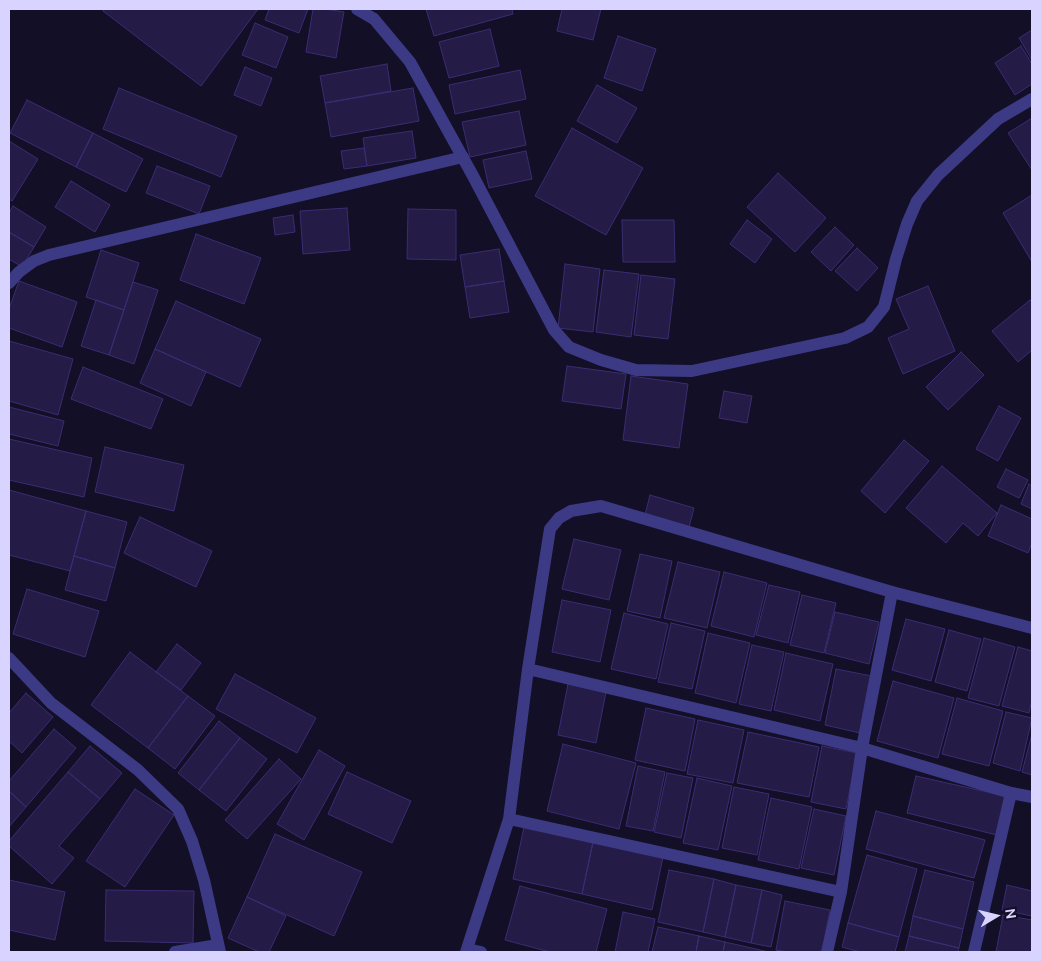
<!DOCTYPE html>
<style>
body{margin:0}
#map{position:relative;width:1041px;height:961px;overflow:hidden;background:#130f26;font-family:Ubuntu,sans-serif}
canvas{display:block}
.frame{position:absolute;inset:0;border:10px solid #d9d4ff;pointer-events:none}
.north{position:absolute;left:971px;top:891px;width:50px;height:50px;-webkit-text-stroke:4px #130f26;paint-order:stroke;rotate:81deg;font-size:14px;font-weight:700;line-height:20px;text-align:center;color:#d9d4ff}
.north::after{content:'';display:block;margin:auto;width:18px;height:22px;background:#d9d4ff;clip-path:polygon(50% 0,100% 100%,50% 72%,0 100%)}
</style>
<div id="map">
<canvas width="1041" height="961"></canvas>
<div class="frame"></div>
<div class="north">N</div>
</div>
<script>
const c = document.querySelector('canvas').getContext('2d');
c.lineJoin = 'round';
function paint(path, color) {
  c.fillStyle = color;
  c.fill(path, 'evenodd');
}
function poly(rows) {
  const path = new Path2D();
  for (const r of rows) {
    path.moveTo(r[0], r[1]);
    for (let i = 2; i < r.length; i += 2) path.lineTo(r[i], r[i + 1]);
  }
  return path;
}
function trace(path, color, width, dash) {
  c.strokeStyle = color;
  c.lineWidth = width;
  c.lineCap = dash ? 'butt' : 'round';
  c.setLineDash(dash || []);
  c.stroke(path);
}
const building = poly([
 [104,9,258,9,201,86,103,11,104,9],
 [269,9,308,9,299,33,265,20,269,9],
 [313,9,325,9,344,12,336,58,306,52,313,9],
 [426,9,512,9,513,14,434,36,426,9],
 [562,9,601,9,593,40,557,31,562,9],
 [255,23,288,37,276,68,242,55,255,23],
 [490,29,499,66,449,78,439,42,490,29],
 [1032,30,1032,60,1019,38,1032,30],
 [618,36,656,49,642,91,604,78,618,36],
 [1021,46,1032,64,1032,84,1015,95,995,63,1021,46],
 [387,64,391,91,325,103,320,76,387,64],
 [245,67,272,78,261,106,234,95,245,67],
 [520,70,526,99,455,114,449,85,520,70],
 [597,85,637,108,617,143,577,121,597,85],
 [119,88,237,136,221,177,103,129,119,88],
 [413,88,419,121,331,137,325,103,413,88],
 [27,100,93,133,76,167,10,133,27,100],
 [519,111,526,145,470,157,462,122,519,111],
 [1032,118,1032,170,1008,133,1032,118],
 [572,128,643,168,606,235,535,196,572,128],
 [412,131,416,158,367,166,363,138,412,131],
 [93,133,143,159,126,192,76,167,93,133],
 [9,141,38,159,12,201,9,199,9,141],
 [364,148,367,166,344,169,341,151,364,148],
 [526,151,532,179,489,188,483,160,526,151],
 [157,166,210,186,199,214,146,193,157,166],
 [778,173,826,218,795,252,747,207,778,173],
 [71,181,110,205,95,232,55,207,71,181],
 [1032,195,1032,262,1003,213,1032,195],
 [13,206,46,227,34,247,9,232,9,213,13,206],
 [347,208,350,250,303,254,300,211,347,208],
 [408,209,456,210,456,260,407,259,408,209],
 [293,215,295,232,275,235,273,218,293,215],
 [622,220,674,220,675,262,623,262,622,220],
 [747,220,772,239,755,263,730,244,747,220],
 [835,227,854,245,831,271,811,252,835,227],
 [9,232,34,247,22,267,9,259,9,232],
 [196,234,261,258,244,304,180,280,196,234],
 [857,248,878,268,857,291,835,271,857,248],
 [499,249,504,281,465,287,460,255,499,249],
 [101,250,139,263,124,310,86,297,101,250],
 [565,264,600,269,593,332,558,328,565,264],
 [604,270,639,274,631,337,596,332,604,270],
 [641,275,675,279,668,339,634,335,641,275],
 [19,281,77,302,62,347,9,328,9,309,19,281],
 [504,281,509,312,470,318,465,287,504,281],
 [133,282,158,290,134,364,109,355,133,282],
 [928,286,955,351,903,374,888,338,909,329,896,299,928,286],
 [96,300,124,310,109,355,81,346,96,300],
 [1030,300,1032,302,1032,350,1018,362,992,331,1030,300],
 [176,301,261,339,240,387,155,349,176,301],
 [9,341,73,359,58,415,9,401,9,341],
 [155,349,206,372,191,406,140,383,155,349],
 [961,352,984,375,948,410,926,387,961,352],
 [567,366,626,374,621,409,562,401,567,366],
 [83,367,163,399,151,429,71,399,83,367],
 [631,376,688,384,679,448,623,440,631,376],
 [724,391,752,396,747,423,719,418,724,391],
 [999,406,1021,418,998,461,976,449,999,406],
 [9,407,64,421,58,446,9,434,9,407],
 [9,439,92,458,84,497,9,480,9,439],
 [904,440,929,461,885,513,861,491,904,440],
 [105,447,184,465,174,511,95,492,105,447],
 [942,466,997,513,978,536,963,523,946,543,906,508,942,466],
 [1006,469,1028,480,1019,498,997,487,1006,469],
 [1029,484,1032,486,1032,509,1021,504,1029,484],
 [9,490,86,511,70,571,9,555,9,490],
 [650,495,694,508,689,527,645,515,650,495],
 [1001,505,1032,519,1032,543,1028,553,988,536,1001,505],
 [86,511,127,522,115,568,74,556,86,511],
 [140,517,212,551,196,587,124,553,140,517],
 [574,539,621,550,609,600,562,589,574,539],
 [640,554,672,561,660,618,627,611,640,554],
 [74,556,115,568,106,601,65,590,74,556],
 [678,562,720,572,707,628,664,618,678,562],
 [724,572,767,583,754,637,711,626,724,572],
 [769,585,800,592,788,643,756,635,769,585],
 [27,589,99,611,85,657,13,634,27,589],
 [802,595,836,603,824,653,790,645,802,595],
 [562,600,611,610,600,662,552,652,562,600],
 [835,612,879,622,869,664,825,653,835,612],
 [624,613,668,624,656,679,611,669,624,613],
 [906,619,945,629,931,681,892,670,906,619],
 [671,623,705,631,692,689,658,682,671,623],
 [949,630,981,639,967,691,935,682,949,630],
 [708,633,750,643,736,703,695,693,708,633],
 [984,638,1015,647,999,706,968,698,984,638],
 [177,644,201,663,181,690,156,672,177,644],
 [752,645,784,652,771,711,739,704,752,645],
 [1018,647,1032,651,1032,700,1029,713,1002,706,1018,647],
 [130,652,188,696,148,748,91,705,130,652],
 [786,653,833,664,820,721,774,710,786,653],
 [836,669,872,676,860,733,825,725,836,669],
 [235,674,316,718,297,753,216,709,235,674],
 [893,681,954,698,938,758,877,741,893,681],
 [568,684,606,692,596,743,558,735,568,684],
 [26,693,53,717,22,753,9,741,9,713,26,693],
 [188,696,215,716,175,769,148,748,188,696],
 [957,698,1003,711,989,766,942,754,957,698],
 [646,708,695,719,685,771,635,760,646,708],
 [1006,712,1032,718,1020,771,993,763,1006,712],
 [698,720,744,730,733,783,687,774,698,720],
 [219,721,240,738,199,790,178,773,219,721],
 [54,729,76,748,26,807,9,791,9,781,54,729],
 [748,732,819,747,809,797,737,783,748,732],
 [1032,734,1032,775,1022,772,1032,734],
 [240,738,267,759,226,811,199,790,240,738],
 [563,744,636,763,619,829,547,811,563,744],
 [90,746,122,773,100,799,68,772,90,746],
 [822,746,857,753,846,809,811,802,822,746],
 [319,750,345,766,304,840,277,824,319,750],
 [279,759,301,779,247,839,225,820,279,759],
 [638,766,665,772,653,831,626,826,638,766],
 [68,772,100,799,59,846,74,858,52,884,9,846,9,841,68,772],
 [347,772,411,801,392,843,328,814,347,772],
 [667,773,693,778,681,838,654,832,667,773],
 [916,776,1005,796,997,835,907,813,916,776],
 [697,778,732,786,718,850,683,843,697,778],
 [734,787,769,794,757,855,722,848,734,787],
 [135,789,174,815,125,887,86,861,135,789],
 [9,791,26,807,9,827,9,791],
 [771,798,812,807,799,869,758,860,771,798],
 [814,809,846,816,834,875,801,868,814,809],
 [876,811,985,840,974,878,866,849,876,811],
 [524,827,593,842,582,894,513,879,524,827],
 [275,834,362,872,334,936,247,897,275,834],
 [593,842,663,857,652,910,582,894,593,842],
 [867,855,917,869,899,937,848,923,867,855],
 [669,870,714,879,703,932,658,922,669,870],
 [925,870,974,882,963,929,913,916,925,870],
 [714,879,736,885,725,937,703,932,714,879],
 [9,880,65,892,55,940,9,930,9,880],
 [736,885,762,890,751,943,725,937,736,885],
 [1007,885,1032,891,1032,916,1002,910,1007,885],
 [520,886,607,909,596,952,550,952,505,940,520,886],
 [106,890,194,891,193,943,105,941,106,890],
 [762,890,782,895,771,947,751,943,762,890],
 [247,897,286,916,269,952,259,952,228,938,247,897],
 [785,901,830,910,822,952,787,952,776,950,785,901],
 [623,912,655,919,648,952,615,952,623,912],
 [1003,915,1032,920,1032,952,996,952,1003,915],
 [913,916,963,929,959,948,909,936,913,916],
 [848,923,899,937,895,952,860,952,842,947,848,923],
 [658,927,699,936,696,952,652,952,658,927],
 [699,936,725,942,723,952,696,952,699,936],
 [909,936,959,948,958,952,905,952,909,936],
 [725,942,769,952,723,952,725,942]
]);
paint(building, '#241b47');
trace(building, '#3b2d73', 1);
trace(poly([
 [357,9,374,19,410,62,473,176,554,330,569,347,601,360,636,370,692,371,845,338,868,327,884,307,896,259,907,224,917,201,938,175,998,119,1032,99],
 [9,283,19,272,34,261,49,255,463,157],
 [9,658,51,703,138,770,178,809,192,841,204,880,220,952],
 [528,669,862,748,1011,793,1032,797],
 [509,819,841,892],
 [467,949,481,952],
 [175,952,218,945],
 [466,952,509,819,528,669,550,529,559,518,571,511,601,506,892,592,1032,628],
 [827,952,841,892,862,748,892,592],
 [974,952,1011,793]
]), '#3d3a85', 12);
</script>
